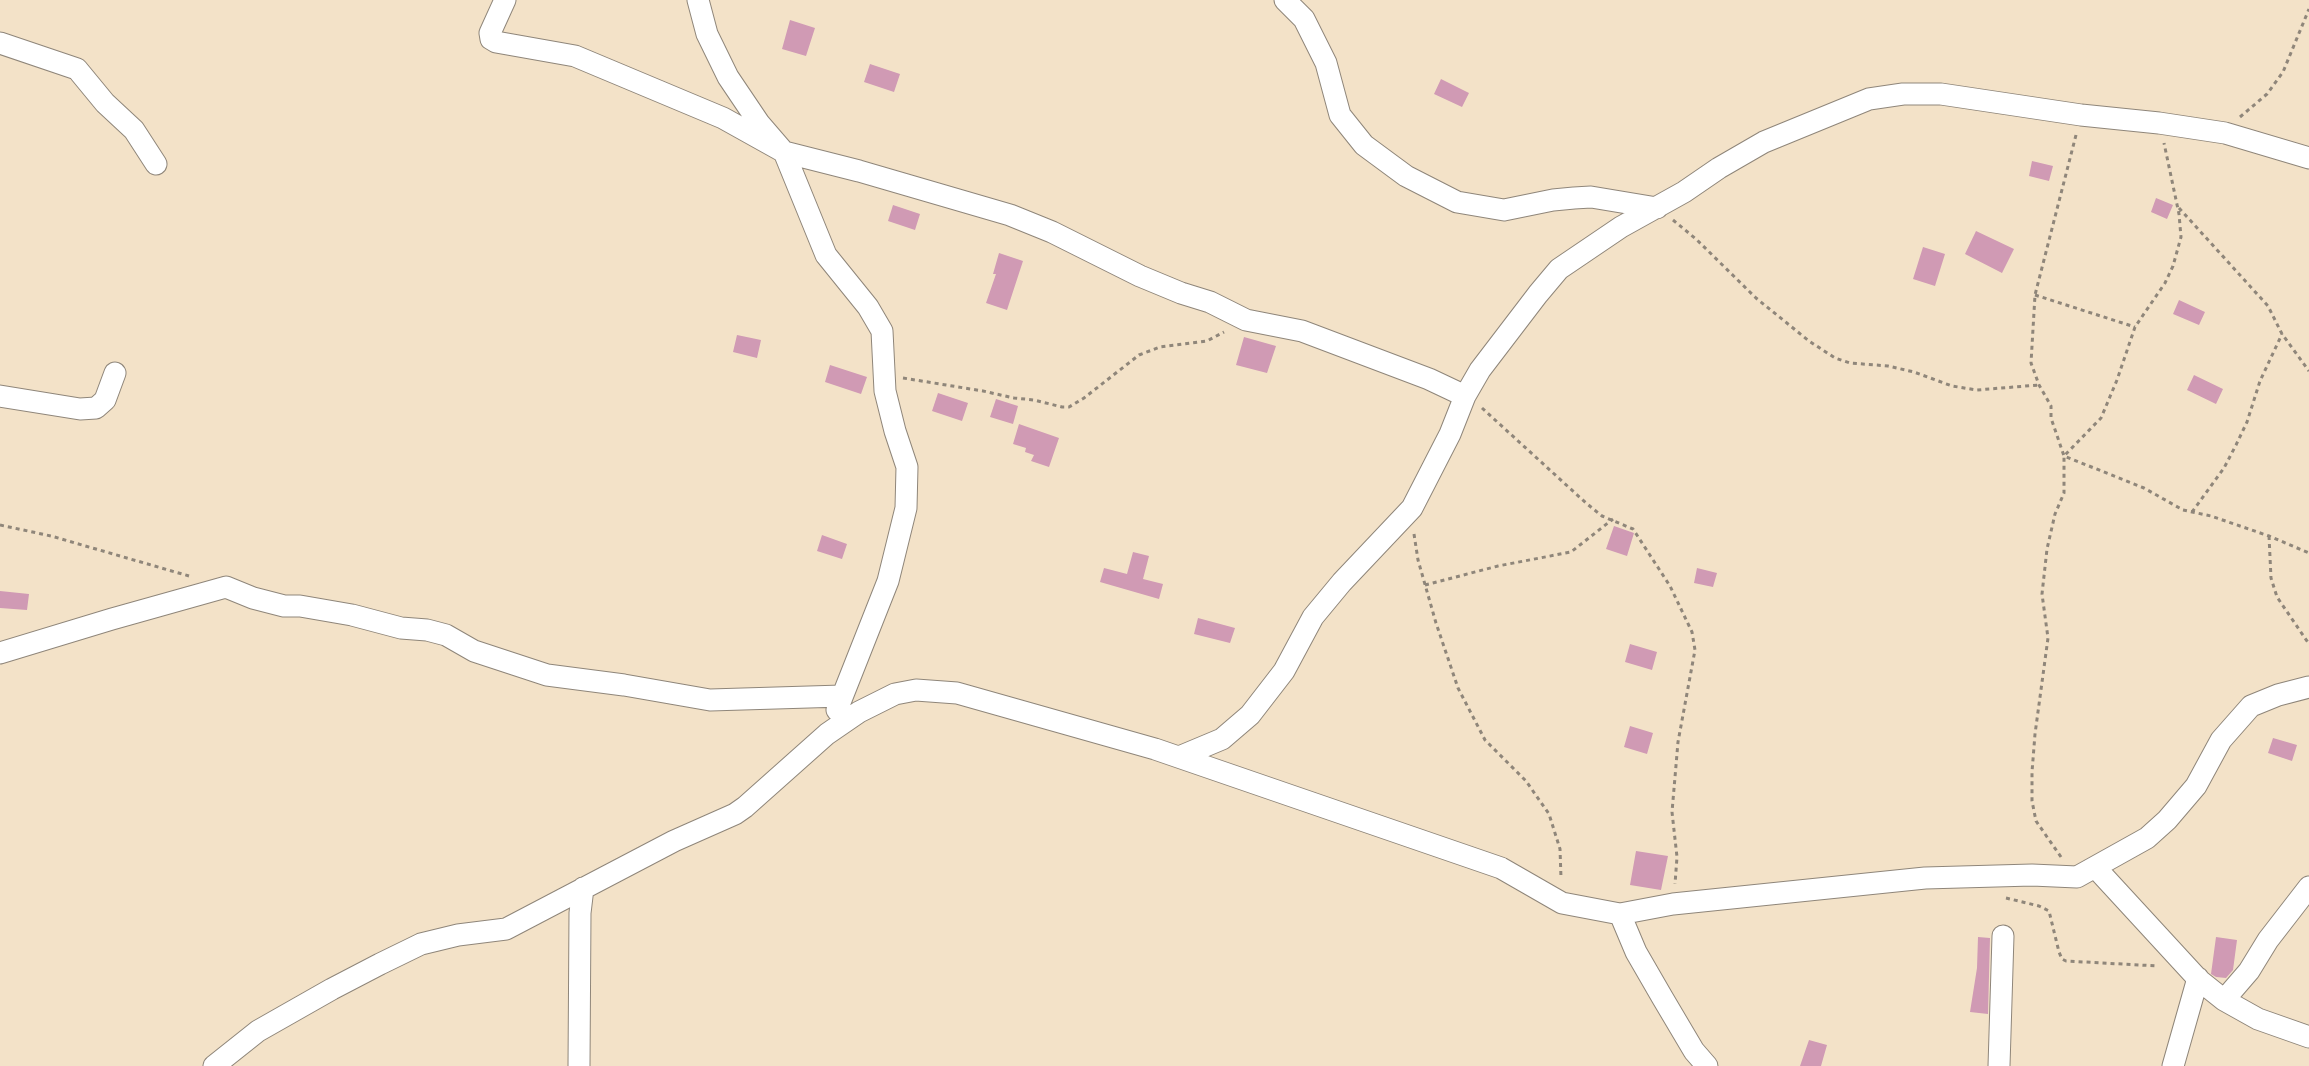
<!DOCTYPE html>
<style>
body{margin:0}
canvas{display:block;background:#f3e2c8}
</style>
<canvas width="2309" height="1066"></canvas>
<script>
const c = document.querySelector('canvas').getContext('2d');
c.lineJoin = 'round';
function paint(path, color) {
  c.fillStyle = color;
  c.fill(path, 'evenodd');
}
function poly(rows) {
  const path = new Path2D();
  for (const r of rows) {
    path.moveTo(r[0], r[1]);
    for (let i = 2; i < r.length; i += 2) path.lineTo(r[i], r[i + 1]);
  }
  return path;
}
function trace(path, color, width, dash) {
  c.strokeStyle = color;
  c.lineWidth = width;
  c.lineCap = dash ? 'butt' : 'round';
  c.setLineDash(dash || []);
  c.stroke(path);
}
paint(poly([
 [790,20,815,28,806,56,782,49],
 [870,64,900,74,894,92,864,82],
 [1441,79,1469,93,1462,107,1434,94],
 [2032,161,2053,166,2049,181,2029,176],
 [2156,198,2173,205,2167,219,2151,212],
 [893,205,920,214,915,230,888,221],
 [1976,231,2014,249,2002,273,1965,254],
 [1923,247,1945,254,1935,286,1913,279],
 [999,253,1023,261,1007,310,986,303,996,274,993,274],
 [2179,300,2205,312,2199,325,2173,314],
 [737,335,761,340,757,358,733,352],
 [1244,337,1276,346,1267,373,1236,365],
 [830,365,867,377,861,394,825,382],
 [2194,375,2223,389,2216,404,2187,390],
 [938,393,968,403,962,421,932,411],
 [996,399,1018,406,1013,424,990,417],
 [1019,424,1059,438,1049,467,1031,461,1034,455,1025,452,1026,448,1013,444],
 [1614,526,1634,533,1627,556,1606,549],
 [822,535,847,544,842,559,817,551],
 [1133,552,1149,556,1143,579,1163,584,1159,599,1100,582,1104,568,1127,574],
 [1697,568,1717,573,1713,587,1694,583],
 [0,591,29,594,27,610,0,608],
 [1198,618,1235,628,1230,643,1194,634],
 [1630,644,1657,652,1652,670,1625,662],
 [1630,726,1653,733,1647,754,1624,747],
 [2273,738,2297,745,2292,761,2268,753],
 [1636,851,1668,856,1661,890,1630,885],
 [1978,937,1990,938,1988,1014,1970,1012,1977,968],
 [2216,937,2237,940,2233,970,2226,978,2216,977,2211,974],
 [1809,1040,1827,1045,1821,1066,1800,1066]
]), '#d09ab4');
const minor = poly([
 [505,0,490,33,491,39,496,42,575,56,723,118,784,152,859,171,1010,215,1052,232,1140,276,1181,293,1210,302,1246,320,1302,331,1429,379,1465,396],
 [698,0,707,34,728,77,759,123,784,152,826,255,868,307,882,331,885,391,895,431,907,467,906,508,888,581,837,710],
 [1285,0,1304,19,1326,63,1340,115,1364,145,1406,176,1457,202,1504,210,1553,200,1574,198,1591,197,1657,208],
 [0,43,77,69,105,103,134,130,156,164],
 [0,396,80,409,96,408,105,400,115,373],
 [0,653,112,619,226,587,253,598,284,606,300,606,352,615,401,628,427,630,446,635,474,651,547,675,624,685,710,700,842,696],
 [1179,757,1222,739,1250,715,1284,671,1313,617,1342,582,1412,508,1450,434,1465,396,1480,370,1538,294,1559,269,1621,227,1684,192,1719,168,1764,142,1869,99,1903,94,1941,94,2081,115,2159,123,2225,133,2309,158],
 [2095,867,2199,980,2224,1000,2258,1019,2309,1037],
 [1620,914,1636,952,1662,997,1694,1051,1707,1066],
 [2224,1000,2249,971,2268,940,2309,887],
 [214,1066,258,1031,332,989,380,964,421,944,458,935,506,929,674,841,735,814,745,807,827,734,859,712,895,694,916,690,957,693,1155,749,1501,868,1562,903,1620,914,1673,904,1925,878,2032,875,2077,877,2147,838,2167,820,2196,786,2221,740,2251,706,2278,695,2309,687],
 [579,1066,580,913,583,888],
 [1999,1066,2003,936],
 [2173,1066,2198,978]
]);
trace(minor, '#8f867a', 23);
trace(poly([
 [2240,117,2267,94,2283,72,2309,9],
 [2076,135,2035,295,2031,363,2039,385,2051,406,2051,418,2064,456,2144,488,2183,510,2211,516,2269,536,2309,553],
 [2179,208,2268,306,2282,334,2309,371],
 [1673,220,1696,239,1756,298,1809,341,1835,358,1850,363,1888,366,1914,372,1952,386,1977,390,2039,385],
 [2035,295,2135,327],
 [903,378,983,391,1014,398,1034,400,1062,407,1069,407,1084,398,1139,355,1160,347,1207,341,1224,332],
 [1482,408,1586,503,1602,516,1633,529,1670,586,1692,632,1695,650,1678,742,1672,812,1677,857,1675,884],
 [2192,512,2224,468,2236,445,2247,422,2260,381,2282,334],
 [0,525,51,536,189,576],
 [1414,534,1418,560,1436,623,1458,688,1485,740,1526,781,1549,814,1560,849,1561,878],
 [2269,536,2271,578,2277,597,2309,644],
 [1425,585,1498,566,1571,552,1613,519],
 [2061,857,2036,821,2032,801,2032,772,2035,734,2048,638,2042,594,2047,549,2055,514,2064,493,2064,456,2101,418,2117,380,2135,327,2165,283,2173,266,2181,237,2179,214,2164,143],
 [2006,898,2039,906,2049,911,2059,952,2062,959,2066,961,2158,966]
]), '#8f867a', 3, [4, 4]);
trace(minor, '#fff', 21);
</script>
